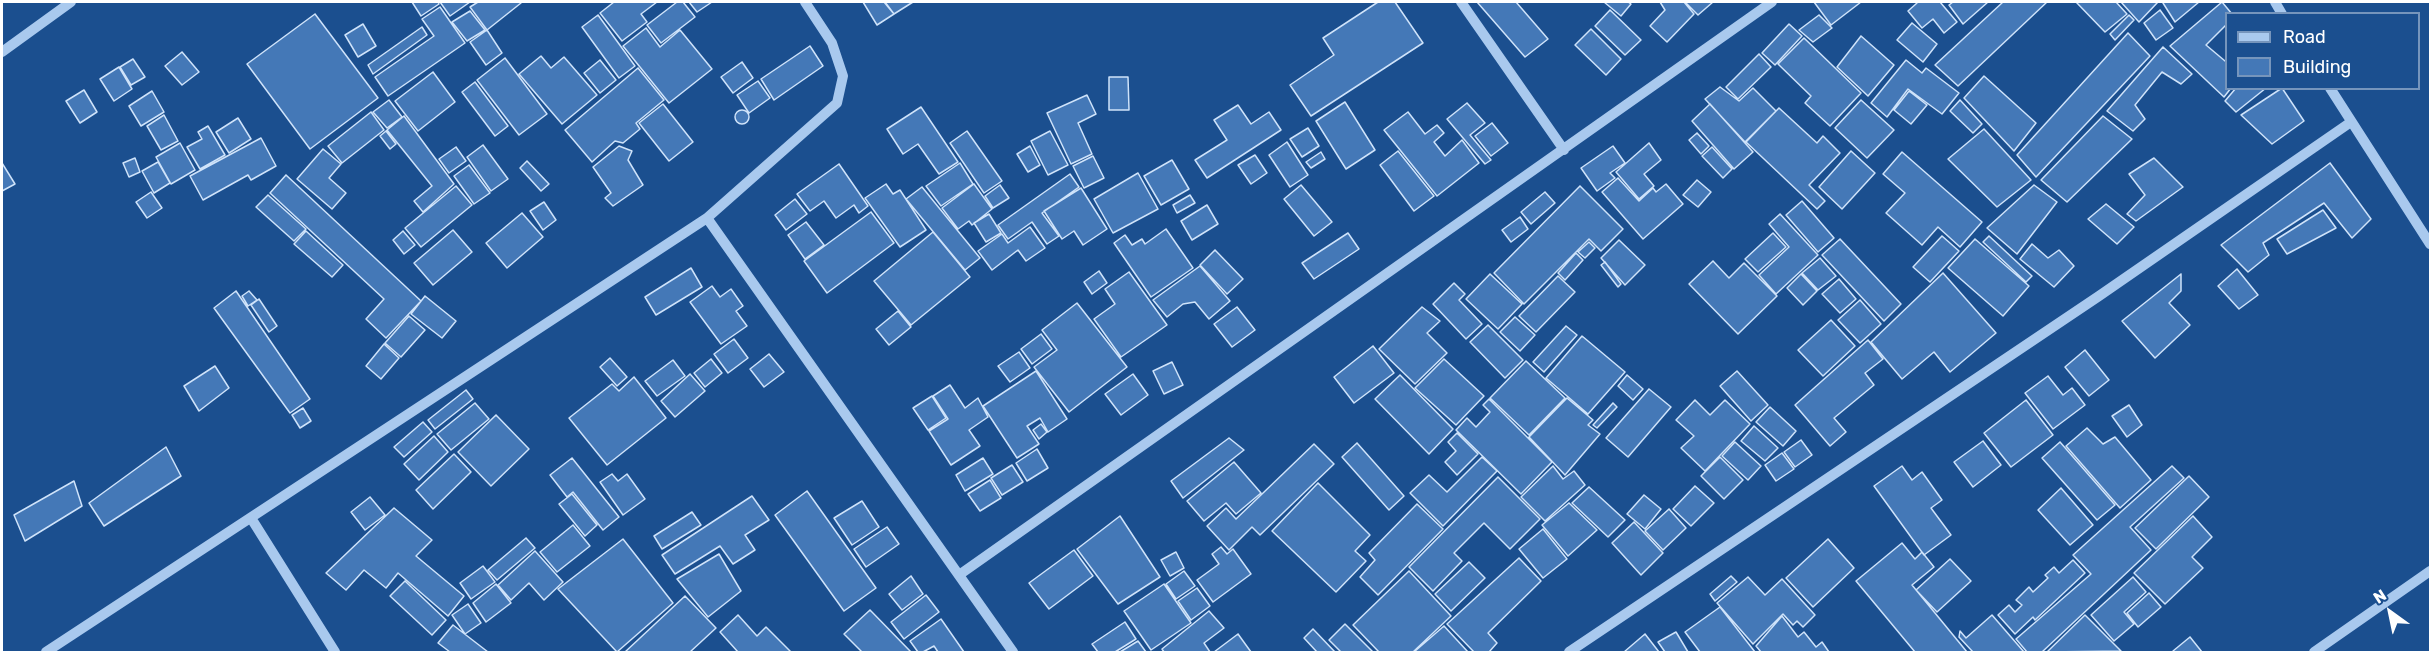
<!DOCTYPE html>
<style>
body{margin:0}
#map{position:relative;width:2432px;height:654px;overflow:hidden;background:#1b4f8f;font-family:Rubik,sans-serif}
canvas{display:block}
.frame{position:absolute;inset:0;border:3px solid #fff;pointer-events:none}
.legend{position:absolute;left:2225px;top:12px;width:195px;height:78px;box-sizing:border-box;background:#1b4f8f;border:2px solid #7695bc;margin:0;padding:8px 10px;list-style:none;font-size:18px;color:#fff}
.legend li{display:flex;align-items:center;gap:12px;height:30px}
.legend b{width:30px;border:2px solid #7695bc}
.north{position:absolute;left:2360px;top:582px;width:60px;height:60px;-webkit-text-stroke:4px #1b4f8f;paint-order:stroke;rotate:327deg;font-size:16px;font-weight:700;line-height:24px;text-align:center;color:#fff}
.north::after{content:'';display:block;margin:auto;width:21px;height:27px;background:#fff;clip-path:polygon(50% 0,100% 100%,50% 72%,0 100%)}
</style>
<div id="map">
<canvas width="2432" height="654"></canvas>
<div class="frame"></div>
<ul class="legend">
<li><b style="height:8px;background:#a9c9ee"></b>Road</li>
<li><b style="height:16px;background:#4478b7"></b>Building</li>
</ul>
<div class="north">N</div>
</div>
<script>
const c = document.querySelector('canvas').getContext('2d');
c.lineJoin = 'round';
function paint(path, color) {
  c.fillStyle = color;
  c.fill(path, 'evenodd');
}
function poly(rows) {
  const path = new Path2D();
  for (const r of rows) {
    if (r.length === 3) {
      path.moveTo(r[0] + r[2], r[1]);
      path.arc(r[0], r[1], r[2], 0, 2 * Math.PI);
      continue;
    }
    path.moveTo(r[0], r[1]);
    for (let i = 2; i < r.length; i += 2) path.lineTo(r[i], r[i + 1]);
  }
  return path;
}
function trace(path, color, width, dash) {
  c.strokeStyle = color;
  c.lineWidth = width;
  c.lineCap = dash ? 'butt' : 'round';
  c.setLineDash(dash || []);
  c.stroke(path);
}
const building = poly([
 [412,2,438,2,439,4,421,16,412,2],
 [440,2,470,2,450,16,440,2],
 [478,2,520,2,521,3,487,30,470,7,478,2],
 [614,2,657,2,641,14,647,22,622,41,600,13,614,2],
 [677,2,683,2,695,17,661,43,647,25,677,2],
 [689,2,712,2,697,12,689,2],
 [863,2,884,2,894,14,877,25,863,2],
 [885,2,913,2,894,14,885,2],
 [1378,2,1395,2,1423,43,1311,116,1290,85,1334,55,1323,38,1378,2],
 [1477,2,1516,2,1548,39,1525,57,1477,2],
 [1604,2,1628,2,1631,4,1621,16,1604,2],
 [1660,2,1684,2,1694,14,1667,42,1650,26,1665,10,1660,2],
 [1685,2,1713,2,1698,15,1685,2],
 [1814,2,1861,2,1831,25,1814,2],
 [1916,2,1940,2,1957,22,1944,33,1933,19,1922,28,1908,11,1917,3,1916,2],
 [1953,2,1988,2,1963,24,1949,5,1953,2],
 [2003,2,2047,2,1958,86,1935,65,2003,2],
 [2076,2,2116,2,2127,14,2105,32,2076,2],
 [2121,2,2158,2,2139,22,2121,2],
 [2164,2,2199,2,2175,22,2163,3,2164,2],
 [2222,2,2232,14,2226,14,2226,25,2206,45,2225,61,2226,60,2226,88,2231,88,2224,97,2170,46,2222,2],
 [440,7,465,43,388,96,375,77,434,36,422,19,440,7],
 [1610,10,1641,40,1625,55,1595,26,1610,10],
 [2160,10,2173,28,2156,40,2144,23,2160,10],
 [470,11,485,30,467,41,452,22,470,11],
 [315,14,378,98,310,149,247,64,315,14],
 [598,15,635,66,619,78,582,27,598,15],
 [1819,15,1832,28,1813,42,1799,30,1819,15],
 [2129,15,2134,20,2115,40,2110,34,2129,15],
 [1912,23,1937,44,1923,62,1897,40,1912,23],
 [363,24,376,46,358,57,345,35,363,24],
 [1789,24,1802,36,1775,65,1762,53,1789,24],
 [422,27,427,35,373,74,368,65,422,27],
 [646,28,660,47,680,30,712,69,669,103,623,46,646,28],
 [1591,29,1621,59,1606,75,1575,45,1591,29],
 [487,30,502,53,486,65,470,42,487,30],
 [2128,33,2150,56,2036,177,2017,155,2128,33],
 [1861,36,1894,65,1868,96,1837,67,1861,36],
 [1804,38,1861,93,1830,126,1805,103,1811,96,1778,64,1804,38],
 [810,46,823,66,774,100,761,79,810,46],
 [2163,47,2192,74,2181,84,2162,72,2135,105,2145,119,2133,131,2107,111,2163,47],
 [182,52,199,72,182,85,165,66,182,52],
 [1759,54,1771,67,1738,99,1726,87,1759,54],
 [541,56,551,68,564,57,597,95,562,124,519,74,541,56],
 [505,58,547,114,519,135,477,80,505,58],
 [133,59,145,77,131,85,120,67,133,59],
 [600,60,616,80,600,93,584,73,600,60],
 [1906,60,1922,73,1926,68,1959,93,1942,114,1908,89,1887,117,1871,103,1906,60],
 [742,62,753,78,733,93,721,77,742,62],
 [119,67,132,89,114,101,100,79,119,67],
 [638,68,664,100,636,123,640,129,623,143,615,141,592,162,565,130,638,68],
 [433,72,455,102,418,131,395,101,433,72],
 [1984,76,2036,123,2014,151,1964,98,1984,76],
 [1109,77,1128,77,1129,110,1109,110,1109,77],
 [758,81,770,98,749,113,737,95,758,81],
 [475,82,508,126,495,136,462,92,475,82],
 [1720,87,1739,101,1753,88,1776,111,1745,142,1705,99,1720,87],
 [2236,88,2266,88,2236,112,2225,101,2236,88],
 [2282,88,2304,121,2272,144,2241,115,2282,88],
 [84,90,97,112,80,123,66,101,84,90],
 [152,91,164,112,141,126,129,106,152,91],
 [1909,91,1927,105,1911,124,1894,110,1909,91],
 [1087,95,1096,114,1078,123,1092,154,1071,164,1047,113,1087,95],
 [389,100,402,117,387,128,373,112,389,100],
 [1861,100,1894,130,1867,158,1835,128,1861,100],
 [1960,100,1982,124,1973,133,1950,111,1960,100],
 [1345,102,1375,150,1346,169,1316,121,1345,102],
 [1467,103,1485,123,1470,135,1491,160,1485,164,1447,119,1467,103],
 [663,104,693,142,669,161,639,123,663,104],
 [1710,104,1753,152,1734,169,1692,121,1710,104],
 [1238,105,1251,124,1269,112,1281,130,1207,178,1195,160,1227,140,1214,120,1238,105],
 [921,107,958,162,939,174,918,144,903,154,887,129,921,107],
 [1779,108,1817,143,1823,136,1840,153,1809,185,1825,201,1817,209,1746,142,1779,108],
 [742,117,7],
 [371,112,384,130,342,163,328,146,371,112],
 [1408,112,1425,134,1437,125,1444,133,1434,142,1445,156,1462,140,1479,163,1437,196,1384,130,1408,112],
 [164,115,178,141,161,150,147,126,164,115],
 [404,116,454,184,423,212,414,201,432,186,387,130,404,116],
 [2103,116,2132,139,2067,202,2041,180,2103,116],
 [238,118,251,139,229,153,216,132,238,118],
 [1492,123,1508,143,1491,156,1475,136,1492,123],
 [208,126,225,155,200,169,187,147,202,139,198,132,208,126],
 [1308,128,1319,146,1302,157,1290,139,1308,128],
 [1984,129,2031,180,1997,207,1948,159,1984,129],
 [386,131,396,144,390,149,380,136,386,131],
 [967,131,1002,181,984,193,950,143,967,131],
 [1050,131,1068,165,1048,175,1031,141,1050,131],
 [1697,133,1709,146,1701,154,1689,140,1697,133],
 [261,138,276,166,251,180,248,175,203,200,190,176,261,138],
 [1287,142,1308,175,1290,187,1269,155,1287,142],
 [180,143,195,170,171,184,156,157,180,143],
 [1649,143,1661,160,1644,174,1654,186,1639,199,1616,172,1649,143],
 [483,145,508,179,491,191,467,157,483,145],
 [619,146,632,151,628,160,643,185,613,206,605,198,611,193,593,167,619,146],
 [1030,146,1040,165,1028,172,1017,154,1030,146],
 [1613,146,1625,163,1610,173,1615,178,1597,191,1581,168,1613,146],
 [456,147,466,161,449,173,439,159,456,147],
 [1712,147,1732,169,1723,178,1702,156,1712,147],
 [323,149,341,164,329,178,346,193,332,209,297,179,323,149],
 [1398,151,1434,196,1414,211,1380,165,1398,151],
 [1851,151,1875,173,1842,209,1819,187,1851,151],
 [1321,152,1325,159,1311,168,1306,162,1321,152],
 [1902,152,1982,222,1960,247,1938,227,1922,245,1886,213,1905,193,1883,174,1902,152],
 [1255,155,1267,173,1251,184,1238,165,1255,155],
 [1093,156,1104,178,1084,188,1073,166,1093,156],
 [135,158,140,172,129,177,123,163,135,158],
 [2154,158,2183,187,2136,221,2127,214,2145,195,2129,174,2154,158],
 [1172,160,1189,189,1161,205,1144,176,1172,160],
 [527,161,549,184,541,191,520,168,527,161],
 [158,162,170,183,154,193,142,171,158,162],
 [2,163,15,184,2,191,2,163],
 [960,163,973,184,941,206,926,186,960,163],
 [2330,163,2371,219,2352,238,2324,203,2263,243,2269,255,2248,272,2221,245,2330,163],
 [839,164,868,206,859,213,854,205,836,218,824,201,810,211,797,194,839,164],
 [469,165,490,193,474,204,454,176,469,165],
 [1138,173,1158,209,1113,233,1094,199,1138,173],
 [1070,174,1079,187,1042,213,1059,236,1047,244,1032,222,1008,239,998,225,1070,174],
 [286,175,421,301,386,338,366,319,384,299,270,193,286,175],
 [1618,178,1639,201,1653,188,1656,192,1666,184,1683,204,1643,239,1602,192,1618,178],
 [1697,180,1711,192,1698,207,1683,195,1697,180],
 [886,184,893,194,900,190,926,230,900,247,865,198,886,184],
 [974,184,992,209,972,225,969,221,958,229,942,208,974,184],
 [1000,185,1009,198,993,208,985,196,1000,185],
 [1301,185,1332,222,1314,236,1284,199,1301,185],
 [2034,185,2057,202,2017,254,1987,228,2034,185],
 [456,186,472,205,421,247,405,228,456,186],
 [1580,186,1623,229,1601,251,1589,239,1524,304,1494,273,1580,186],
 [922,187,980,258,965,270,906,199,922,187],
 [1081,188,1107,229,1083,245,1074,231,1062,239,1044,211,1081,188],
 [151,192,162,208,147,218,136,202,151,192],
 [1545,192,1555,203,1531,224,1521,212,1545,192],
 [268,195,306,229,294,241,256,207,268,195],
 [1190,195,1195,203,1177,213,1173,205,1190,195],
 [795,199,807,214,786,230,775,215,795,199],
 [1802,201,1834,238,1818,252,1786,215,1802,201],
 [544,202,556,220,543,230,530,211,544,202],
 [2106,204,2134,227,2117,244,2088,219,2106,204],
 [1207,205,1218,224,1192,240,1181,221,1207,205],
 [2323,210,2336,228,2287,254,2277,239,2323,210],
 [871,212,894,243,827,293,804,261,871,212],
 [522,213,543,237,507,268,486,243,522,213],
 [989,214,1001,233,986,242,974,223,989,214],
 [1780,214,1818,255,1776,294,1759,275,1789,247,1769,224,1780,214],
 [1520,217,1528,229,1511,242,1502,230,1520,217],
 [806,222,824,245,805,259,788,235,806,222],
 [1030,227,1045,248,1026,261,1018,250,992,270,978,251,1002,234,1008,243,1030,227],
 [1166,229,1193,268,1151,297,1114,243,1125,235,1132,245,1142,239,1145,244,1166,229],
 [453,230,472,252,433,285,414,263,453,230],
 [306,231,343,265,332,277,294,244,306,231],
 [403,231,415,245,404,254,393,240,403,231],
 [933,232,970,277,911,325,874,281,933,232],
 [1348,233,1359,249,1314,279,1302,263,1348,233],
 [1773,233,1786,247,1758,272,1745,259,1773,233],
 [1942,236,1959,251,1930,282,1913,267,1942,236],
 [1989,236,2032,276,2026,282,1983,242,1989,236],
 [1840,239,1901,304,1884,321,1822,255,1840,239],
 [1975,239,2029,286,2003,316,1948,268,1975,239],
 [1619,240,1645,265,1625,285,1601,258,1619,240],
 [1589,242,1595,248,1585,258,1578,252,1589,242],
 [2032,244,2048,258,2059,250,2074,266,2054,287,2020,259,2032,244],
 [1215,250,1243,279,1227,294,1200,265,1215,250],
 [1576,253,1583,260,1565,280,1558,273,1576,253],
 [1820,258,1836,276,1818,290,1802,273,1820,258],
 [1713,261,1729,278,1744,263,1777,296,1738,334,1689,284,1713,261],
 [1605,262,1621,284,1618,287,1601,265,1605,262],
 [1200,266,1230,301,1209,319,1195,302,1183,304,1167,317,1153,300,1200,266],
 [691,268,702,287,656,315,645,297,691,268],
 [2237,269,2258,295,2239,309,2218,286,2237,269],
 [1099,271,1107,283,1092,294,1084,282,1099,271],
 [1129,272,1167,325,1121,357,1094,319,1115,304,1105,289,1129,272],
 [1943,273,1996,333,1950,372,1934,352,1902,379,1871,342,1943,273],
 [1490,274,1522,304,1498,329,1466,299,1490,274],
 [1801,274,1817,291,1803,305,1787,288,1801,274],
 [2181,274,2181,291,2169,303,2190,325,2155,358,2122,321,2181,274],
 [1558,276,1575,292,1536,332,1519,316,1558,276],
 [1839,279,1856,299,1840,313,1822,294,1839,279],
 [1454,283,1465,294,1459,300,1482,324,1466,339,1433,304,1454,283],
 [712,286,720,297,731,289,743,306,736,311,747,326,721,344,690,302,712,286],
 [236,291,310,399,290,413,214,308,236,291],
 [249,291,257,300,248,306,242,296,249,291],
 [425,296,456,321,442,338,411,314,425,296],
 [259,299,277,326,269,332,251,305,259,299],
 [1860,300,1881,324,1860,343,1838,320,1860,300],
 [1077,303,1127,367,1069,412,1034,367,1057,350,1042,330,1077,303],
 [1237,307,1255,330,1232,347,1214,324,1237,307],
 [1422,307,1440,321,1427,333,1447,353,1415,384,1379,349,1422,307],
 [898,311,911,327,889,345,876,329,898,311],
 [409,316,425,330,401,357,385,343,409,316],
 [1515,317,1535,335,1520,351,1500,332,1515,317],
 [1831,320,1855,346,1823,376,1798,350,1831,320],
 [1488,325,1523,360,1505,378,1470,342,1488,325],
 [1566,326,1577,335,1544,372,1533,362,1566,326],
 [1041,334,1052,349,1032,364,1021,349,1041,334],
 [1582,336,1625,372,1588,414,1546,378,1582,336],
 [734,339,748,358,728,373,714,354,734,339],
 [1868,340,1883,359,1865,373,1874,385,1834,418,1846,432,1830,446,1795,405,1868,340],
 [384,344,399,358,381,379,366,366,384,344],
 [1373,346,1394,373,1354,403,1334,377,1373,346],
 [2085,350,2109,380,2089,396,2065,367,2085,350],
 [1019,352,1030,368,1010,382,998,366,1019,352],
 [769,354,784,372,764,387,750,369,769,354],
 [610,358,627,377,617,386,600,367,610,358],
 [711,359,722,373,705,387,694,373,711,359],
 [1444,359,1484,396,1456,425,1415,388,1444,359],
 [673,360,685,376,657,396,645,381,673,360],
 [1526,361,1565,398,1529,435,1490,398,1526,361],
 [1172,362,1183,385,1164,394,1153,371,1172,362],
 [215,366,229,388,199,411,184,386,215,366],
 [1036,371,1067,419,1048,432,1040,418,1027,426,1039,444,1017,458,983,406,1036,371],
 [1737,371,1768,405,1751,421,1720,386,1737,371],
 [690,374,705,391,675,417,661,401,690,374],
 [1133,374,1148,395,1121,415,1105,394,1133,374],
 [1400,375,1453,429,1429,454,1375,399,1400,375],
 [1627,375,1643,389,1633,400,1618,386,1627,375],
 [2048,376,2063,395,2072,388,2085,405,2053,429,2025,393,2048,376],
 [634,377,666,418,607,465,569,418,612,384,619,391,634,377],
 [950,385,965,408,978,398,988,417,969,430,980,446,951,465,929,431,948,419,933,396,950,385],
 [1649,389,1671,407,1628,457,1606,438,1649,389],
 [466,390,473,399,435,429,428,420,466,390],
 [932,396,946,418,928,430,913,408,932,396],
 [1567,398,1593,420,1588,425,1600,434,1565,475,1529,437,1567,398],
 [1489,399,1552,462,1521,494,1456,430,1467,418,1476,427,1490,412,1483,405,1489,399],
 [1695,400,1710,415,1725,400,1750,424,1705,471,1681,448,1694,436,1676,420,1695,400],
 [2026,400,2053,435,2011,467,1984,433,2026,400],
 [475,403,489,419,451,450,437,434,475,403],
 [1613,403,1617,407,1597,428,1593,425,1613,403],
 [2129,405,2142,425,2127,437,2112,416,2129,405],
 [1770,407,1796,431,1783,446,1756,422,1770,407],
 [303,408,311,421,300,428,292,415,303,408],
 [496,415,529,449,491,486,458,452,496,415],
 [423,422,432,432,404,457,394,447,423,422],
 [1041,424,1047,432,1039,439,1033,430,1041,424],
 [1754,426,1778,448,1765,461,1741,441,1754,426],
 [2087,428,2103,444,2115,437,2151,480,2120,508,2066,446,2087,428],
 [1457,433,1478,454,1457,475,1445,462,1456,451,1448,442,1457,433],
 [434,436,448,452,419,480,404,464,434,436],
 [1229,438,1244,450,1183,498,1171,481,1229,438],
 [1801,440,1812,455,1795,467,1784,452,1801,440],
 [1983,441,2001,465,1973,487,1954,462,1983,441],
 [1735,442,1761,466,1748,480,1722,456,1735,442],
 [2060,442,2115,505,2097,520,2042,458,2060,442],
 [1357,443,1404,496,1389,510,1342,457,1357,443],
 [1314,444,1334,464,1260,535,1252,527,1229,550,1207,526,1226,508,1236,519,1314,444],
 [166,447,181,476,104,526,89,503,166,447],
 [1037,449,1048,468,1027,481,1016,463,1037,449],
 [1782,453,1794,469,1776,481,1765,465,1782,453],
 [454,454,471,472,433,509,416,490,454,454],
 [1482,457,1497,471,1443,526,1410,493,1429,475,1447,492,1482,457],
 [1720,457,1743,480,1724,499,1701,476,1720,457],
 [572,458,619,517,603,530,573,492,567,497,550,475,572,458],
 [983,458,993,474,965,491,956,475,983,458],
 [1234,462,1261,493,1236,514,1226,503,1204,521,1187,501,1234,462],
 [1012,465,1023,482,1002,495,991,478,1012,465],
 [1553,466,1563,479,1574,471,1585,485,1545,521,1521,497,1553,466],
 [1902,466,1912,480,1922,472,1942,500,1931,508,1951,535,1924,555,1874,486,1902,466],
 [2172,466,2184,478,2130,527,2151,550,2042,652,2027,652,2016,639,2091,574,2073,555,2172,466],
 [612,474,618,481,627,474,645,499,623,515,600,482,612,474],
 [2189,476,2209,497,2156,549,2135,528,2189,476],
 [1498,477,1540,519,1510,549,1484,523,1454,553,1462,561,1433,591,1409,567,1498,477],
 [990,480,1001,498,980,511,968,494,990,480],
 [74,481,82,506,25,541,14,515,74,481],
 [1318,483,1370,535,1355,551,1366,561,1336,592,1272,531,1318,483],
 [1695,486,1714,503,1691,526,1673,509,1695,486],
 [1589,487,1625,520,1608,537,1572,503,1589,487],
 [2061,488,2093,525,2070,545,2038,510,2061,488],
 [807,491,876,588,844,611,775,515,807,491],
 [572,494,597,525,585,536,559,504,572,494],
 [1644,495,1661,509,1645,529,1627,514,1644,495],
 [752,496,769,520,745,535,755,550,733,564,720,546,675,574,662,555,752,496],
 [370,497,385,515,365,530,351,512,370,497],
 [862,501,879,527,852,545,834,518,862,501],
 [1569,503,1597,530,1568,556,1542,525,1569,503],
 [1417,504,1443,529,1378,595,1360,577,1375,560,1369,553,1417,504],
 [394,508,432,540,416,556,464,596,448,616,398,573,386,588,364,570,346,590,326,573,394,508],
 [1669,509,1686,528,1663,550,1645,531,1669,509],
 [692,512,701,525,662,549,654,536,692,512],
 [1120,516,1160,577,1118,604,1077,549,1120,516],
 [2193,516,2212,537,2192,557,2203,568,2165,604,2134,573,2193,516],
 [1634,522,1663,553,1641,575,1612,543,1634,522],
 [573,525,590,546,557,572,540,552,573,525],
 [887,527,899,544,866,567,854,549,887,527],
 [1543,529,1567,559,1543,578,1519,549,1543,529],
 [526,538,535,548,497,580,488,570,526,538],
 [623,539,673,603,617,652,558,589,623,539],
 [1828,539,1854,568,1813,607,1786,578,1828,539],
 [1902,543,1915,559,1922,552,1934,567,1912,585,1967,652,1915,652,1856,581,1902,543],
 [1221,547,1227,554,1233,549,1251,574,1213,602,1197,580,1219,564,1212,554,1221,547],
 [1074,550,1093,576,1049,609,1029,583,1074,550],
 [535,551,563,582,544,600,529,583,511,600,498,585,535,551],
 [1176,552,1184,568,1170,576,1161,560,1176,552],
 [719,554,741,591,708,617,677,579,719,554],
 [1519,558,1541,581,1488,633,1497,643,1489,652,1474,652,1447,624,1519,558],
 [1950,559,1971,581,1937,612,1916,590,1950,559],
 [2073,560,2085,573,2035,620,2033,617,2015,634,1998,615,2009,605,2015,612,2022,605,2016,600,2029,587,2033,592,2048,578,2045,575,2054,567,2059,573,2073,560],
 [1469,562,1485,578,1451,611,1435,594,1469,562],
 [483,566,495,582,471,599,460,583,483,566],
 [1184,571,1195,586,1176,599,1166,584,1184,571],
 [1409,571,1451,616,1413,652,1379,652,1353,625,1409,571],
 [911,576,923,594,902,610,889,594,911,576],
 [1731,576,1737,582,1715,601,1710,594,1731,576],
 [1748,577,1765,595,1782,579,1815,615,1803,627,1797,621,1793,625,1783,614,1753,644,1717,603,1748,577],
 [2133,577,2146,592,2124,612,2134,624,2114,641,2091,615,2133,577],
 [405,581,446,620,432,635,390,596,405,581],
 [496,584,511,603,486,622,473,603,496,584],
 [1164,584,1191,623,1151,650,1124,611,1164,584],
 [1197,588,1210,606,1191,620,1178,601,1197,588],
 [2149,593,2161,607,2138,627,2127,613,2149,593],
 [926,595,939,612,904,639,891,622,926,595],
 [685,596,716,628,690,652,625,652,685,596],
 [468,604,481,623,465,634,452,615,468,604],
 [1720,607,1755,652,1700,652,1685,632,1720,607],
 [870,610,911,652,862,652,844,634,870,610],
 [1209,611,1224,628,1204,643,1210,652,1164,652,1162,649,1209,611],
 [738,615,757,636,766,627,791,652,738,652,720,632,738,615],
 [1992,615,2024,652,1973,652,1959,637,1960,631,1966,638,1992,615],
 [2085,615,2121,651,2047,652,2085,615],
 [1782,616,1798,637,1804,632,1816,647,1822,642,1829,652,1761,652,1756,646,1782,616],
 [941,619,964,652,938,652,934,646,923,652,918,652,910,641,941,619],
 [1125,622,1136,639,1115,652,1098,652,1092,644,1125,622],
 [1345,624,1373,652,1341,652,1329,640,1345,624],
 [453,625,488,652,450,652,438,643,453,625],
 [1444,626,1468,652,1414,652,1444,626],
 [1313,629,1335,652,1317,652,1304,638,1313,629],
 [1676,632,1688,652,1665,652,1658,642,1676,632],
 [1238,634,1251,652,1214,652,1238,634],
 [1645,634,1659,652,1624,652,1645,634],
 [2190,637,2202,652,2175,652,2173,651,2190,637],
 [1138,641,1146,652,1120,652,1138,641]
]);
paint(building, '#4478b7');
trace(building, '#cfe3fa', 1.5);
trace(poly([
 [1461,2,1564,150],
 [2275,2,2282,14],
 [2,52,71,2],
 [2330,88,2430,244],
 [707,218,1013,652],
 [251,518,335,652],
 [959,575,1772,2],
 [46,652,707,218,837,103,843,76,832,43,805,2],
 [1569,652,2099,296,2351,122],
 [2314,652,2430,571]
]), '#a9c9ee', 10);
</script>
